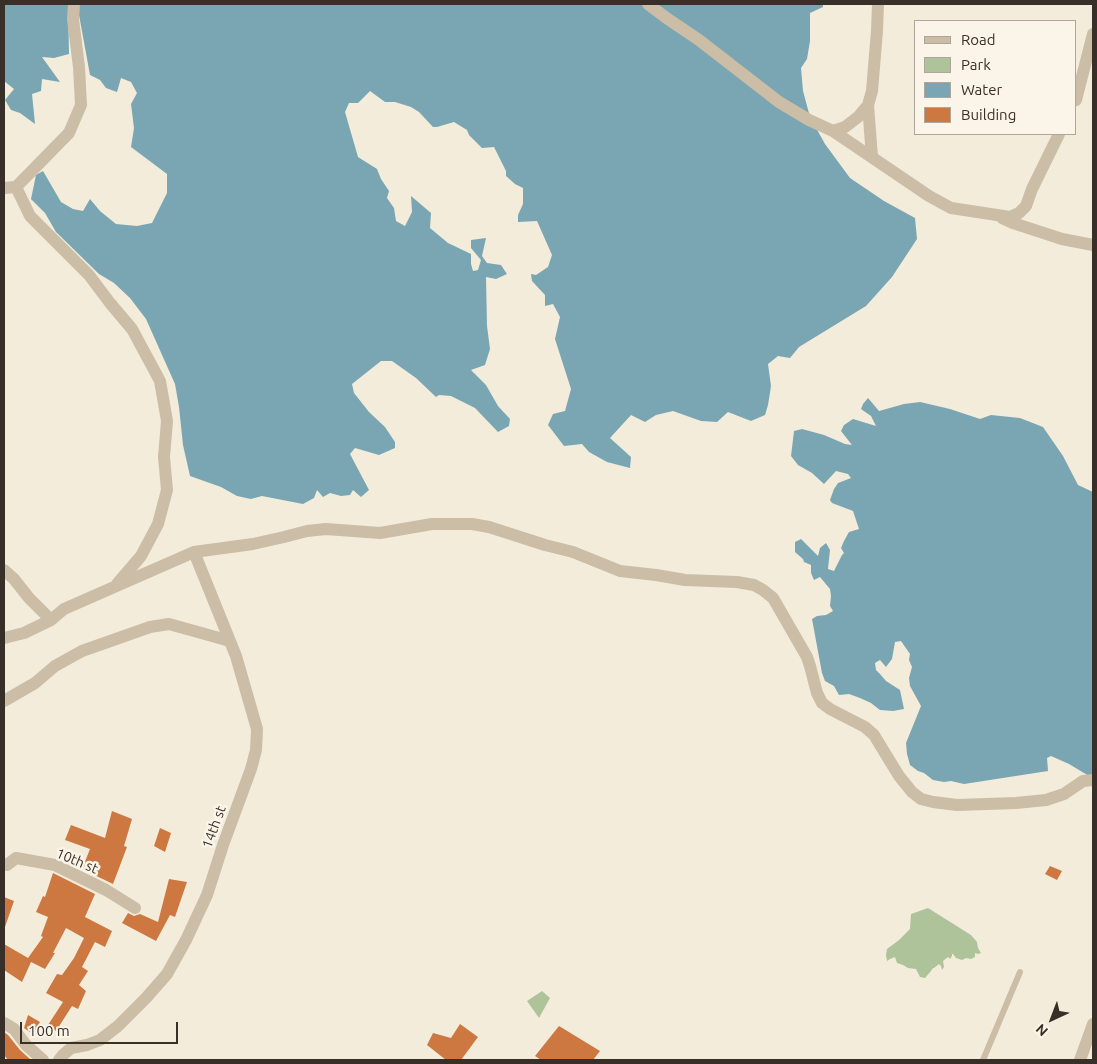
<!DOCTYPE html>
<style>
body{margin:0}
#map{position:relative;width:1097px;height:1064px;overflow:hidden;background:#f3ecdb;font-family:Ubuntu,sans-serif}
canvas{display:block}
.frame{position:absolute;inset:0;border:5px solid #382f28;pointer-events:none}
.legend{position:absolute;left:914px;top:20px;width:162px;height:115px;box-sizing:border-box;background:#faf5e8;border:1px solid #aca69b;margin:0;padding:6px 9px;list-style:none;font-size:15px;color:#382f28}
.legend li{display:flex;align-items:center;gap:10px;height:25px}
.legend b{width:25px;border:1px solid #aca69b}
.north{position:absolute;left:1027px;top:994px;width:50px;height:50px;-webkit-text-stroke:4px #faf5e8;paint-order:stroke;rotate:223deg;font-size:14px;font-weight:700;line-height:20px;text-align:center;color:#382f28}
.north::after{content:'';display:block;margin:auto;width:18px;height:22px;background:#382f28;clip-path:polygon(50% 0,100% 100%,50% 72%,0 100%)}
.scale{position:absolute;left:20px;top:1022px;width:158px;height:22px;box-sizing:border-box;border:2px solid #382f28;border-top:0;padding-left:6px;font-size:15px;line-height:18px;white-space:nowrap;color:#382f28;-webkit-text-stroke:4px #faf5e8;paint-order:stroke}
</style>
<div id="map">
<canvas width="1097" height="1064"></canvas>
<div class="frame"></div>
<ul class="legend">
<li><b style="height:6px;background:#ccbda6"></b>Road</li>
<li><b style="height:14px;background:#afc39a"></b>Park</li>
<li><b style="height:14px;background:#79a6b2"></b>Water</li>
<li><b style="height:14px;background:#cc7840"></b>Building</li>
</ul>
<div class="north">N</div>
<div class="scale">100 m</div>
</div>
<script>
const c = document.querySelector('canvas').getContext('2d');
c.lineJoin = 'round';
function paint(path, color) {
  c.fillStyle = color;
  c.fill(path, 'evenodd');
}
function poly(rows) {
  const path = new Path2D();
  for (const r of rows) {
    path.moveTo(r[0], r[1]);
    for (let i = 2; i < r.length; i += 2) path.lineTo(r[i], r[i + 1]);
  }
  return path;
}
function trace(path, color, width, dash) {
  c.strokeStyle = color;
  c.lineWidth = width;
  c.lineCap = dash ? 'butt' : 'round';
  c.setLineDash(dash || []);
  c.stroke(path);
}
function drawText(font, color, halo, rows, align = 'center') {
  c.font = font + ' Ubuntu,sans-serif';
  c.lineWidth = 5;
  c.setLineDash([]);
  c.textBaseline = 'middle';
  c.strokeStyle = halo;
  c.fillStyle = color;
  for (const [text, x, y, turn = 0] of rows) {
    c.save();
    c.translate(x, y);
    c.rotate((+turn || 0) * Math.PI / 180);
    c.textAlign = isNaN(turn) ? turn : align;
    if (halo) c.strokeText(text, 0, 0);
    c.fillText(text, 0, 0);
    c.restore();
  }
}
paint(poly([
 [928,908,971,935,977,942,978,948,981,953,978,954,975,953,975,957,971,959,966,958,962,960,956,958,953,954,952,954,952,956,950,959,948,957,943,961,944,967,942,970,941,966,939,964,934,968,933,968,931,971,925,978,920,977,916,969,908,968,903,965,897,963,895,957,890,959,887,961,886,955,887,949,899,940,910,929,911,914],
 [542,991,550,998,539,1018,527,1001]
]), '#afc39a');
paint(poly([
 [4,4,68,4,69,54,54,58,42,57,60,82,42,79,41,91,32,94,35,124,20,113,11,110,5,100,14,89,4,81],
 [77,4,823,4,823,7,810,13,810,41,807,59,801,68,803,91,810,117,825,144,850,178,884,201,915,218,917,239,892,277,866,306,799,347,790,358,778,356,768,364,771,386,768,405,765,415,751,421,728,412,717,422,701,421,673,411,656,415,645,422,631,415,610,438,631,457,630,468,607,462,589,452,582,444,564,446,548,425,553,414,565,411,571,389,555,339,560,317,553,304,545,306,545,295,532,281,531,274,536,275,548,267,552,255,537,221,518,222,518,215,523,204,523,188,515,184,506,176,506,171,494,147,482,148,469,135,467,130,454,122,437,127,433,127,419,112,411,107,395,102,385,102,370,91,358,103,349,103,345,112,358,157,377,169,381,179,389,191,387,198,394,208,396,221,405,226,412,212,411,196,431,213,430,228,448,243,471,254,471,264,473,271,478,270,481,260,471,248,471,240,486,238,482,256,487,263,501,265,507,274,496,279,486,277,487,326,490,349,485,365,471,370,486,385,498,406,510,419,509,426,498,432,475,408,451,396,439,395,436,397,416,378,392,361,381,361,352,384,354,393,369,412,385,427,395,442,395,448,379,455,355,448,350,454,369,490,361,497,353,490,350,495,341,496,330,493,323,497,317,490,314,498,303,504,262,496,251,499,237,496,221,487,190,476,183,445,179,407,175,384,146,319,130,298,114,283,99,274,56,232,45,213,31,199,36,175,43,171,61,202,73,209,83,211,90,199,100,211,116,224,137,226,152,223,167,193,167,174,131,147,134,128,131,104,137,93,131,82,121,78,117,92,106,88,100,80,90,75],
 [868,398,879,411,904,404,920,402,950,409,980,419,991,415,1020,418,1043,427,1063,456,1078,485,1093,492,1093,776,1089,776,1069,764,1051,756,1047,758,1048,771,964,784,951,781,944,782,933,780,924,773,918,771,910,765,907,754,906,743,921,706,910,686,909,678,912,667,909,660,910,654,901,641,895,642,892,659,886,667,880,660,875,663,876,670,880,674,886,681,900,690,904,709,893,711,880,710,871,703,860,698,849,694,839,695,834,686,825,681,822,673,812,619,817,616,826,615,833,611,830,606,831,596,830,589,820,577,814,580,811,573,811,565,804,562,803,559,795,552,795,542,801,539,818,556,820,548,826,543,830,550,828,569,834,571,842,555,844,553,841,548,844,541,849,532,859,529,853,511,832,503,830,500,834,489,838,483,851,478,848,474,836,471,824,484,812,473,798,465,791,456,794,431,802,429,824,435,845,444,852,445,841,431,844,425,853,419,876,426,871,416,861,409,863,404]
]), '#79a6b2');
paint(poly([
 [112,811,132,819,124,846,127,847,113,884,82,869,90,849,65,840,71,825,105,838],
 [160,828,171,833,165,852,154,846],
 [1050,866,1062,871,1057,880,1045,874],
 [53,873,95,894,85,917,112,931,105,947,95,942,82,967,88,971,79,985,86,991,78,1009,72,1006,56,1031,48,1025,63,1002,46,993,57,974,62,975,74,958,84,938,66,928,53,953,55,953,45,969,31,962,22,982,4,970,4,944,28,958,43,937,41,936,48,917,36,912,43,896,45,897],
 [169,879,187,882,175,917,170,915,156,941,122,923,128,913,134,916,140,914,158,922],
 [4,897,14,901,5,927,4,927],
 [28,1015,40,1022,33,1034,24,1028],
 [460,1024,478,1037,461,1060,446,1060,427,1045,433,1033,451,1038],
 [559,1026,600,1051,593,1060,541,1060,535,1056],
 [4,1032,8,1035,20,1050,31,1060,8,1060,4,1055]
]), '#cc7840');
trace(poly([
 [983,1060,1020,972]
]), '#ccbda6', 6);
trace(poly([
 [74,4,73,19,79,67,81,105,69,133,16,187,30,216,89,275,110,303,132,329,160,381,167,421,164,457,167,490,158,524,141,556,117,584],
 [648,4,665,17,699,40,779,102,809,120,833,131,929,196,951,208,1010,217,1019,213,1026,206,1032,189,1059,134],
 [1076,100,1093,34],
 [833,131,845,127,858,117,868,105],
 [872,157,868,105,872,91,877,31,878,4],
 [4,188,16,187],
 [1002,218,1013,223,1062,239,1093,245],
 [4,570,14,579,29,598,51,620],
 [4,638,24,633,51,620,64,609,194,552,253,544,284,537,307,531,326,529,380,533,432,524,472,524,489,527,545,545,573,552,620,571,656,575,685,580,737,582,754,585,763,590,773,598,807,657,810,666,817,693,822,703,830,709,865,727,874,735,899,776,912,792,921,799,933,802,957,805,1016,803,1046,800,1064,794,1083,781,1093,780],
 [4,701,35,683,55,666,82,651,150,627,169,624,230,641],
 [4,864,7,865,16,858,55,865,106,890,135,908],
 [4,1023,14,1029,26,1045,43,1060],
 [59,1060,63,1055,71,1048,87,1045,100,1040,118,1026,146,998,167,974,186,940,207,895,223,845,251,769,256,750,257,729,236,656,194,552],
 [1080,1060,1093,1024]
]), '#ccbda6', 12);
drawText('14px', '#382f28', '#faf5e8', [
 ["14th st",214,827,-70],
 ["10th st",77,861,23]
]);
</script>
